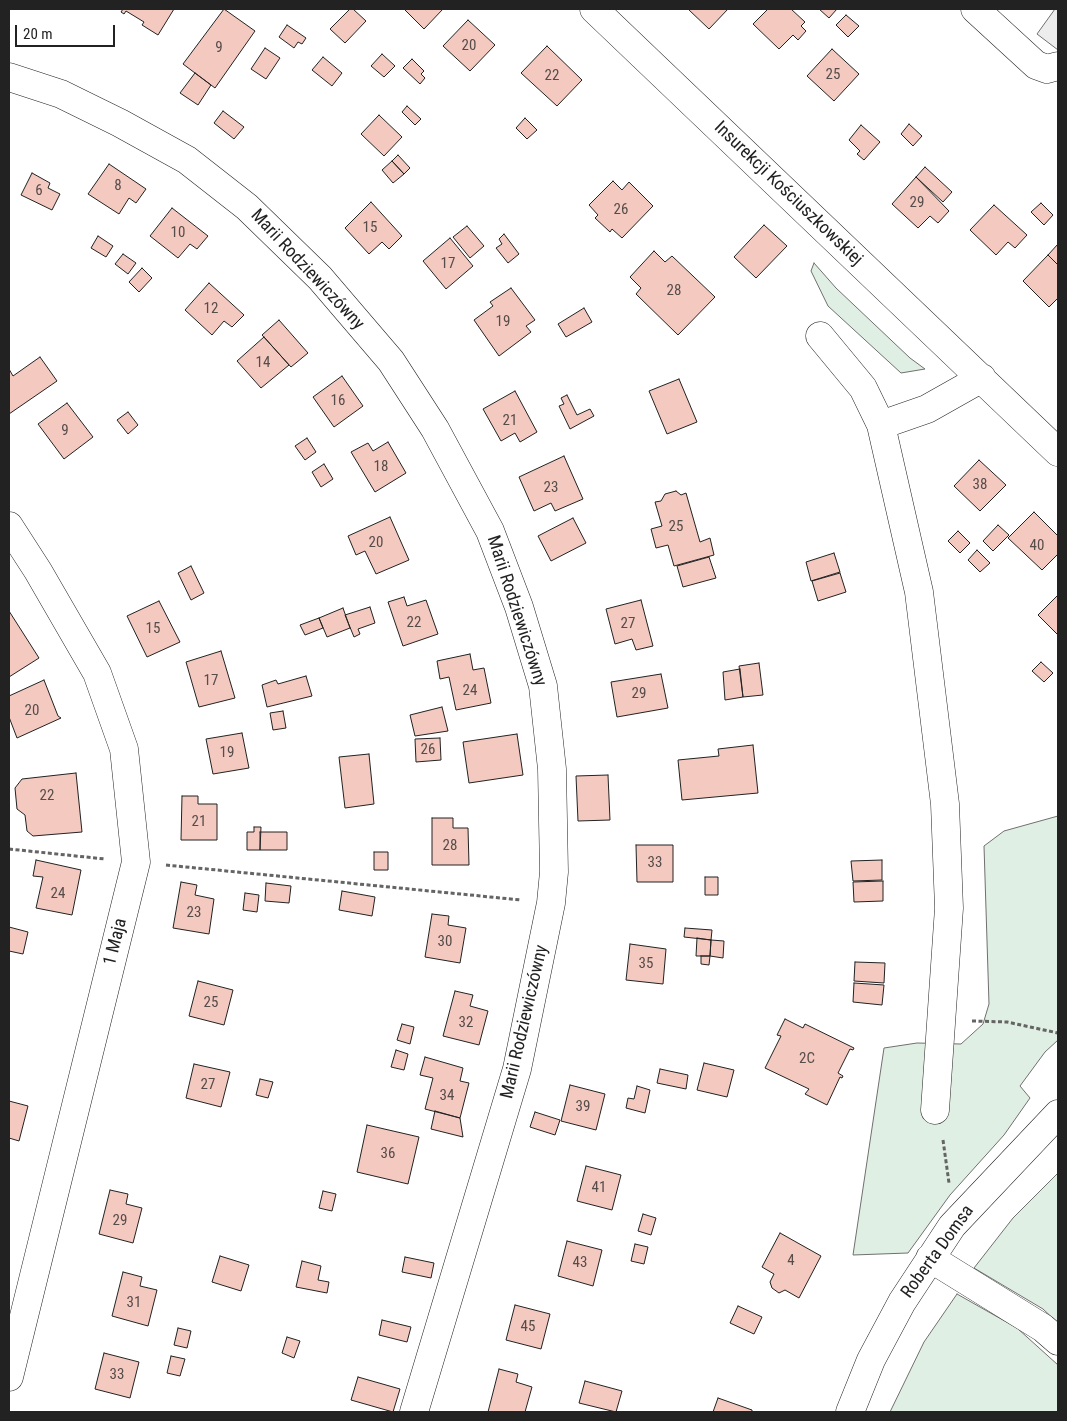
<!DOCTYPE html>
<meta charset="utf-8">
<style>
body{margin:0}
#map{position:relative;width:1067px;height:1421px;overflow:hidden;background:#fff;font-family:"Roboto Condensed",sans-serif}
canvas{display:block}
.frame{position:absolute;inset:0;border:10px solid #222;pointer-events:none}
.scale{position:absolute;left:15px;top:25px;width:100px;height:22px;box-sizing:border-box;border:2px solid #222;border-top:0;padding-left:6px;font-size:15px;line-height:18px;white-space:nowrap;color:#222;-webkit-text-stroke:4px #fff;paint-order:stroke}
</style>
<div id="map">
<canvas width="1067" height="1421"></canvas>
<div class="frame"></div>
<div class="scale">20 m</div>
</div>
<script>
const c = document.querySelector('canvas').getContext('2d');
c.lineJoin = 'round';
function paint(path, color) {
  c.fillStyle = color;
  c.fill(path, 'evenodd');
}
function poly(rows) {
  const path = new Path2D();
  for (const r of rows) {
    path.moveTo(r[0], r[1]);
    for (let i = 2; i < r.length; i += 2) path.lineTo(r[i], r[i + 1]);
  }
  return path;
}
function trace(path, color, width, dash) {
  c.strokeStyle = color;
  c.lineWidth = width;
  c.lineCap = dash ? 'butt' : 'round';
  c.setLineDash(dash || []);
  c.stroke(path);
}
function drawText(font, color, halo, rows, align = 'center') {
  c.font = font + ' "Roboto Condensed",sans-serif';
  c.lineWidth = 4;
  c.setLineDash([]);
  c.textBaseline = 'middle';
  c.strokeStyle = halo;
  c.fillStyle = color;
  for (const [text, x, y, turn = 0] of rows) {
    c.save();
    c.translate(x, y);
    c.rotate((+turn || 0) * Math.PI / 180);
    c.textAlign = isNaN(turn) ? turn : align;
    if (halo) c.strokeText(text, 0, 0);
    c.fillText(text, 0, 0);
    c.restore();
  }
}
const green = poly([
 [814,263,836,288,910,358,925,369,901,373,828,306,811,271,814,263],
 [1058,816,1058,1040,1045,1052,1020,1086,1030,1098,1004,1135,950,1195,908,1253,853,1255,884,1048,917,1043,961,1044,983,1024,989,1004,984,846,1004,831,1058,816],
 [1058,1173,1058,1323,1043,1309,974,1268,1013,1218,1058,1173],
 [957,1294,1017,1328,1058,1365,1058,1412,890,1412,924,1342,957,1294]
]);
paint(green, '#e0efe3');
trace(green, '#6f6f6f', 1);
const parking = poly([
 [1055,9,1058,9,1058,50,1037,34,1055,9]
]);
paint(parking, '#ededed');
trace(parking, '#6f6f6f', 1);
const building = poly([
 [123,9,174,9,158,35,142,25,144,22,126,11,124,14,121,12,123,9],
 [224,9,255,31,215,88,183,64,224,9],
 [350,9,353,9,366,21,345,43,330,29,350,9],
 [404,9,443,9,424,29,404,9],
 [688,9,728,9,709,29,688,9],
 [768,9,791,9,805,22,801,26,806,31,798,40,793,35,779,49,753,24,768,9],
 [819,9,837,9,829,18,819,9],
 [846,15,859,26,848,37,836,25,846,15],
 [468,20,495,45,470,71,443,46,468,20],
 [287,25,306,38,302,44,298,42,294,48,279,37,287,25],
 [547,46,582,80,557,106,521,73,547,46],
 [265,48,280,58,266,79,251,69,265,48],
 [832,49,859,74,834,101,807,76,832,49],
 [382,54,395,66,384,77,371,66,382,54],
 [323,57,342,73,332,86,312,70,323,57],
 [412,59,424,71,421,74,425,78,420,84,403,68,412,59],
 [195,73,211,85,198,105,180,93,195,73],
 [407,106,421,119,415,125,402,112,407,106],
 [223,111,244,127,234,139,214,123,223,111],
 [379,115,402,137,384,156,361,134,379,115],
 [525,118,537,130,527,139,516,128,525,118],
 [909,124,922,136,913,146,901,134,909,124],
 [861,125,880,142,864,160,857,154,860,151,849,140,861,125],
 [398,155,410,168,404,174,392,161,398,155],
 [392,161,404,174,393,183,382,170,392,161],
 [109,164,146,189,136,203,129,198,119,214,88,194,109,164],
 [925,167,952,192,943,202,916,177,925,167],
 [32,173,50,183,48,188,60,194,52,210,21,195,32,173],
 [916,177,949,211,938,223,930,216,918,228,892,204,916,177],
 [613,181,622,190,629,182,653,206,622,238,612,229,610,232,595,218,598,215,589,205,613,181],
 [371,202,402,236,389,249,382,242,369,254,345,228,371,202],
 [1041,203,1053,215,1044,225,1031,212,1041,203],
 [994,205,1027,235,1015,248,1008,242,996,255,970,230,994,205],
 [172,208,208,236,197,249,190,244,178,258,150,236,172,208],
 [764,225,787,246,756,278,734,257,764,225],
 [467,226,484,246,470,258,453,237,467,226],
 [504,234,519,254,508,263,496,248,502,244,499,239,504,234],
 [98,236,113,246,106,257,91,248,98,236],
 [450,238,473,266,446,289,423,261,450,238],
 [1058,244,1058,265,1048,255,1058,244],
 [654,251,665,262,672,256,715,297,678,335,636,294,641,288,630,277,654,251],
 [123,254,136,263,128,274,115,264,123,254],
 [1048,255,1058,265,1058,298,1049,307,1023,281,1048,255],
 [142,268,152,278,139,292,129,282,142,268],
 [209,283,244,315,232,327,224,321,212,335,185,310,209,283],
 [511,288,535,320,526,326,531,332,499,356,474,320,493,306,490,302,511,288],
 [584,308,592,322,566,337,558,324,584,308],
 [279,320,308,353,291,367,262,335,279,320],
 [264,337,289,365,261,388,237,361,264,337],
 [40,357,57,381,9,414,9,369,13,376,40,357],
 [342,376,363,406,334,427,313,397,342,376],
 [679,379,697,422,667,434,649,391,679,379],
 [515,391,537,432,520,442,515,433,501,441,483,409,515,391],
 [567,395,577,415,590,409,594,416,570,429,559,406,564,404,561,398,567,395],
 [67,403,93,437,64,459,38,424,67,403],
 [128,412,138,425,128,434,117,420,128,412],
 [307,438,316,452,305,460,295,446,307,438],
 [388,442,406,473,375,492,351,452,368,443,373,451,388,442],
 [564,456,583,499,555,511,551,503,534,511,519,477,564,456],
 [979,460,1006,485,980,511,954,486,979,460],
 [324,464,333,479,321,487,312,472,324,464],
 [676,491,681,495,686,493,700,542,710,538,714,555,674,566,668,545,656,548,651,529,662,526,655,502,661,501,665,494,676,491],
 [1034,512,1058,536,1058,554,1042,570,1008,538,1034,512],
 [390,517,409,560,376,574,365,551,356,555,348,536,390,517],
 [573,518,586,543,551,561,538,536,573,518],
 [998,525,1009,535,993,551,983,541,998,525],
 [958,531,970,543,960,553,948,541,958,531],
 [977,550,990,563,980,572,968,560,977,550],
 [834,553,840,572,811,581,806,562,834,553],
 [709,557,716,578,683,587,677,566,709,557],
 [191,566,204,593,191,600,178,573,191,566],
 [840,573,846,592,818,601,812,581,840,573],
 [1058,595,1058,635,1038,615,1058,595],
 [404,597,407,606,426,600,438,634,403,646,388,602,404,597],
 [641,600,653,646,636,650,632,639,615,644,606,609,641,600],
 [159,601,180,642,147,657,127,616,159,601],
 [370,607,375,623,358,629,360,634,354,637,345,615,370,607],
 [343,608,350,628,327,637,319,618,343,608],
 [9,611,39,658,9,677,9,611],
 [319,618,323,628,305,635,300,625,319,618],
 [221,651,235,698,199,707,186,662,221,651],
 [470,654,473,670,484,668,491,703,456,710,449,677,440,679,437,661,470,654],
 [1041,662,1053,673,1044,682,1032,671,1041,662],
 [759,663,763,695,743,697,739,666,759,663],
 [740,669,743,697,725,700,723,672,740,669],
 [661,674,668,708,617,717,611,682,661,674],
 [306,676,312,696,267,707,262,685,276,680,278,684,306,676],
 [44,680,58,716,61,718,17,738,9,717,9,696,44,680],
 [442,707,448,731,415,736,410,715,442,707],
 [283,711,286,728,273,730,270,713,283,711],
 [242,733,249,768,213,774,206,739,242,733],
 [517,734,523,775,469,783,463,742,517,734],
 [440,738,441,760,416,762,415,739,440,738],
 [753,745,758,793,682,800,678,760,719,756,718,749,753,745],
 [369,754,374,804,345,808,339,757,369,754],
 [76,773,82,832,33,836,27,831,25,815,17,809,15,788,22,779,76,773],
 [608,775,610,820,578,821,576,776,608,775],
 [182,796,198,796,198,804,217,804,217,840,181,840,182,796],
 [432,818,453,818,453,828,468,828,469,865,432,865,432,818],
 [254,827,261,827,260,850,247,850,247,832,254,832,254,827],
 [260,832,287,832,287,850,260,850,260,832],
 [636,845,673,845,673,882,637,882,636,845],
 [374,852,388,852,388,870,374,870,374,852],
 [36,860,81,870,72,915,36,908,43,877,33,876,36,860],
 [882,860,882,880,853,881,851,861,882,860],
 [705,877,718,877,718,895,705,895,705,877],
 [883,881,883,901,854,902,853,882,883,881],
 [181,882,197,885,195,895,214,899,209,934,173,928,181,882],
 [266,883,291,886,289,903,265,901,266,883],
 [342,891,375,897,372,916,339,910,342,891],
 [245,893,259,895,257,912,243,910,245,893],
 [432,914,449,916,448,925,466,928,460,963,425,957,432,914],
 [9,927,28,932,23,954,9,951,9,927],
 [685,928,712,930,711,940,684,937,685,928],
 [697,938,711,940,710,956,696,956,697,938],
 [711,940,724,941,723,958,710,956,711,940],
 [630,944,666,949,663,984,626,980,630,944],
 [701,956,710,956,709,965,701,964,701,956],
 [855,962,885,963,884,983,854,981,855,962],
 [198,981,233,990,224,1025,189,1016,198,981],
 [854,983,884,985,882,1005,853,1002,854,983],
 [455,991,473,995,470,1006,488,1011,479,1045,443,1036,455,991],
 [785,1019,803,1028,805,1024,854,1048,853,1050,850,1049,838,1073,843,1076,842,1078,840,1077,827,1105,805,1094,809,1089,765,1068,781,1036,777,1035,785,1019],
 [402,1024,414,1027,410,1044,397,1040,402,1024],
 [396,1050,408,1054,404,1070,391,1067,396,1050],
 [425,1057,463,1068,460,1081,469,1083,460,1118,425,1109,433,1078,420,1075,425,1057],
 [704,1063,734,1070,727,1097,697,1090,704,1063],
 [194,1064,230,1072,221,1107,186,1098,194,1064],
 [660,1069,688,1075,686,1089,657,1083,660,1069],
 [260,1079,273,1082,268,1098,256,1095,260,1079],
 [570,1085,605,1094,596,1130,561,1121,570,1085],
 [637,1086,650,1090,645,1113,626,1108,628,1098,634,1099,637,1086],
 [9,1101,28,1106,19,1141,9,1138,9,1101],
 [435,1111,460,1118,463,1137,431,1129,435,1111],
 [535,1112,560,1120,555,1135,530,1127,535,1112],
 [367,1125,419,1137,408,1184,357,1172,367,1125],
 [586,1166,621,1175,612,1210,577,1201,586,1166],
 [110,1190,128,1194,126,1204,142,1208,133,1243,99,1234,110,1190],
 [323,1191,336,1194,332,1211,319,1208,323,1191],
 [643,1214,656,1218,651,1235,638,1231,643,1214],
 [780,1233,821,1256,799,1298,785,1290,779,1293,772,1288,770,1282,774,1274,762,1267,780,1233],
 [567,1241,602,1250,593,1286,558,1276,567,1241],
 [635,1244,648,1247,644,1264,631,1261,635,1244],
 [220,1256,249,1265,241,1291,212,1282,220,1256],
 [405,1257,434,1263,431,1278,402,1272,405,1257],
 [302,1261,321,1266,318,1280,329,1282,327,1293,296,1287,302,1261],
 [123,1272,142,1277,140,1286,157,1290,148,1326,112,1316,123,1272],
 [515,1305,550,1314,541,1349,506,1340,515,1305],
 [738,1306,762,1317,754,1334,730,1323,738,1306],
 [382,1320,411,1327,407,1342,379,1335,382,1320],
 [178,1328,191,1331,187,1348,174,1345,178,1328],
 [287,1337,300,1341,294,1358,282,1353,287,1337],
 [104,1353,139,1362,130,1398,95,1389,104,1353],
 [171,1356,185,1359,180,1376,167,1373,171,1356],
 [499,1369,518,1374,516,1382,532,1387,525,1412,488,1412,499,1369],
 [358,1377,400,1389,393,1412,351,1400,358,1377],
 [585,1381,622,1391,616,1412,579,1403,585,1381],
 [718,1398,752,1410,752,1412,713,1412,718,1398]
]);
paint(building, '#f3c9c0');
trace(building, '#222', 1);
const minor = poly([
 [594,9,1058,452],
 [975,9,1036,65,1047,69,1058,66],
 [9,77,61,94,120,123,187,160,247,207,320,278,391,361,435,429,490,531,519,607,543,686,552,769,554,872,551,903,517,1069,414,1412],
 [820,336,863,388,881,425,919,592,945,804,949,908,935,1110],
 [881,425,927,409,982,378],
 [9,526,38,571,97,673,124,749,136,862,9,1377],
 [930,1258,1043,1328,1058,1341],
 [850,1412,871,1360,902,1302,952,1226,1058,1114]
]);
trace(minor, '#222', 29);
trace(poly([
 [9,849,105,859],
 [166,865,521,900],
 [972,1021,1007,1022,1058,1033],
 [943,1140,949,1183]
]), '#646464', 3, [4, 2.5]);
trace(minor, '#fff', 28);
drawText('15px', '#564c4a', null, [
 ["20",469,46],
 ["9",219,48],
 ["25",833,75],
 ["22",552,76],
 ["8",118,186],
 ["6",39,191],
 ["29",917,203],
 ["26",621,210],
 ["15",370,228],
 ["10",178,233],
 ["17",448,264],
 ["28",674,291],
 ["12",211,309],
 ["19",503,322],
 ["14",263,363],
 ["16",338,401],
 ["21",510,421],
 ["9",65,431],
 ["18",381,467],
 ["38",980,485],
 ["23",551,488],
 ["25",676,527],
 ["20",376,543],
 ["40",1037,546],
 ["22",414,623],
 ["27",628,624],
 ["15",153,629],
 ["17",211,681],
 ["24",470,691],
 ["29",639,694],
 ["20",32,711],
 ["26",428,750],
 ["19",227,753],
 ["22",47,796],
 ["21",199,822],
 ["28",450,846],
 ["33",655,863],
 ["24",58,894],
 ["23",194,913],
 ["30",445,942],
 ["35",646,964],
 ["25",211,1003],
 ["32",466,1023],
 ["2C",807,1059],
 ["27",208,1085],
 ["34",447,1096],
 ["39",583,1107],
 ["36",388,1154],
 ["41",599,1188],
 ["29",120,1221],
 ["4",791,1261],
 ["43",580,1263],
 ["31",134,1303],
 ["45",528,1327],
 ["33",117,1375]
]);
drawText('18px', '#222', '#fff', [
 ["Insurekcji Kościuszkowskiej",788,194,44],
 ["Marii Rodziewiczówny",307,270,47],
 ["Marii Rodziewiczówny",516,611,72],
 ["1 Maja",116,942,-76],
 ["Marii Rodziewiczówny",525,1022,-77],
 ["Roberta Domsa",938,1252,-54]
]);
</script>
